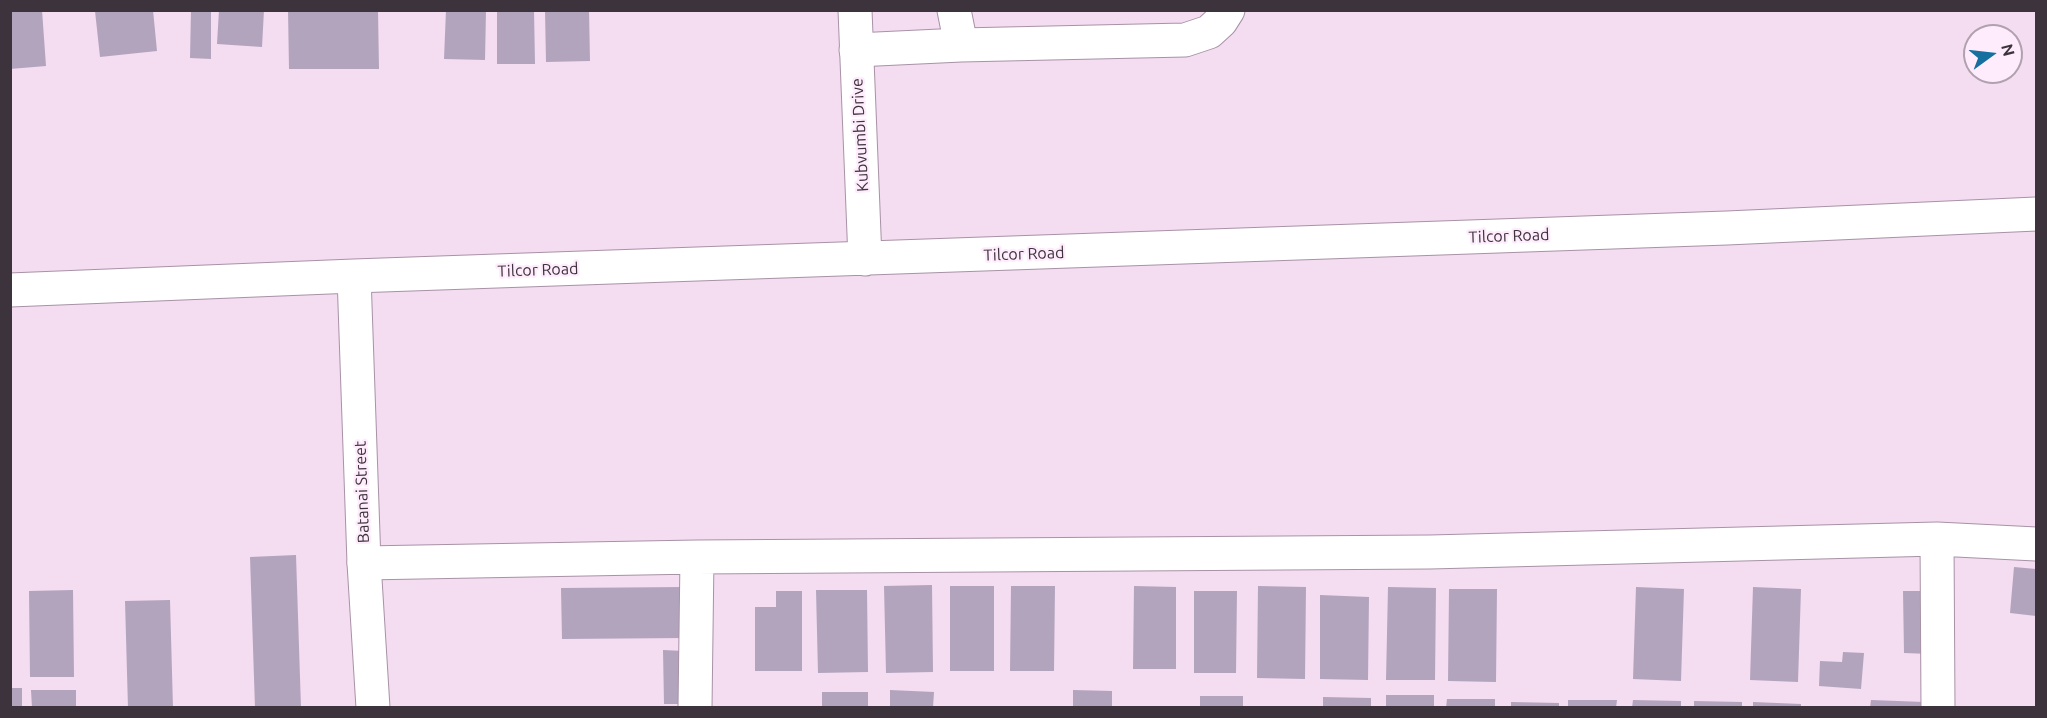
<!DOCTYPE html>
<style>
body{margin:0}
#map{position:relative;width:2047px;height:718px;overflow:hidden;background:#f4dcf1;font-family:Ubuntu,sans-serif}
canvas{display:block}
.frame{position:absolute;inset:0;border:12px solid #3d333c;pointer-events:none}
.north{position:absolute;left:1963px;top:24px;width:60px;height:60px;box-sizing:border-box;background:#feebfc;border:2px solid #b1a1af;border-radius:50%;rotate:75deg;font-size:16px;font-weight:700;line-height:24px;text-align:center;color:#3d333c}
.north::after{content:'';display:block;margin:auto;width:21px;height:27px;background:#15709f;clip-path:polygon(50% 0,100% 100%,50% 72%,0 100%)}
</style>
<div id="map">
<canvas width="2047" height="718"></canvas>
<div class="frame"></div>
<div class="north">N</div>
</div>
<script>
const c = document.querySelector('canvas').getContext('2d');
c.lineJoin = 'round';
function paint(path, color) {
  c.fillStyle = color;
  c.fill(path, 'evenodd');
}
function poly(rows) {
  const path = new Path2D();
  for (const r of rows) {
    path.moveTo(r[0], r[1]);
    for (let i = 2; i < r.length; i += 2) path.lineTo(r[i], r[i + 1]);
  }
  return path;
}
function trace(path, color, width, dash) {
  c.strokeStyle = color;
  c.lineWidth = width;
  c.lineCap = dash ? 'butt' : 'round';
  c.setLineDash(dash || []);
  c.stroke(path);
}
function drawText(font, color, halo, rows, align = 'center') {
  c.font = font + ' Ubuntu,sans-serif';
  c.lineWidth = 4.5;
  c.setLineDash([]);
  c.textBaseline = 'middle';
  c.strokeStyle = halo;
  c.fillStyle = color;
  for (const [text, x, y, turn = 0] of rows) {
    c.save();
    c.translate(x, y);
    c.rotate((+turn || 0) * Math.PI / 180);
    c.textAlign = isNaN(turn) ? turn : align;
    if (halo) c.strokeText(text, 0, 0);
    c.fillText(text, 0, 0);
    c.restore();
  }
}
paint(poly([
 [10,10,42,10,46,66,10,69],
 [153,10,157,51,100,57,95,11],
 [191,10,211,10,211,59,190,58],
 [219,10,264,10,262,47,217,44],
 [288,10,378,10,379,69,289,69],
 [446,10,486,10,485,60,444,59],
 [497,10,534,10,535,64,497,64],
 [545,10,589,10,590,61,546,62],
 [296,555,301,708,255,708,250,557],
 [2014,567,2036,569,2036,616,2010,613],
 [932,585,933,672,886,673,884,586],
 [950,586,994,586,994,671,950,671],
 [1011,586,1055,586,1054,671,1010,671],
 [1134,586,1176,587,1176,669,1133,669],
 [1258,586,1306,587,1305,679,1257,678],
 [684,587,684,638,562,639,561,588],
 [1388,587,1436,588,1435,680,1386,680],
 [1636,587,1684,589,1681,681,1633,679],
 [1753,587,1801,589,1798,682,1750,680],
 [1449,589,1497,589,1496,682,1448,681],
 [73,590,74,677,30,677,29,591],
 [816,590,867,590,868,672,818,673],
 [776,591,802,591,802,671,755,671,755,607,776,607],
 [1194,591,1237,591,1236,673,1194,673],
 [1903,591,1930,591,1930,654,1904,653],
 [1320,595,1369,597,1368,680,1320,679],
 [170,600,173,708,128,708,125,601],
 [663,650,684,651,685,704,664,704],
 [1843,652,1864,653,1861,689,1819,686,1820,661,1842,662],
 [10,688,22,688,22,708,10,708],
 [31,690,76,690,76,708,32,708],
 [890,690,934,692,933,708,890,708],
 [1073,690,1112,691,1112,708,1073,708],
 [822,692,868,692,868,708,822,708],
 [1386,695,1434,695,1434,708,1386,708],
 [1200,696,1243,696,1243,708,1200,708],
 [1323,697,1371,698,1371,708,1323,708],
 [1447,699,1495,699,1495,708,1446,708],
 [1568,700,1617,700,1616,708,1568,708],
 [1633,700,1681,701,1681,708,1632,708],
 [1871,700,1924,702,1924,708,1870,708],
 [1694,701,1742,702,1742,708,1694,708],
 [1511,702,1559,703,1559,708,1511,708],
 [1753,702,1801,704,1801,708,1753,708]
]), '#b2a4bd');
const street = poly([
 [954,10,961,45],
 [856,50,961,45,1185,40,1209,32,1221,21,1228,10],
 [1937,539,1938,708],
 [364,563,697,557,1430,552,1937,539,2036,544],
 [695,708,697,557]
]);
const secondary = poly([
 [855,10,865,259],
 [354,276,364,563,373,708],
 [10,290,354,276,1727,228,2036,214]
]);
trace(street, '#a892a6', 35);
trace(secondary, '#a892a6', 35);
trace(street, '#fff', 33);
trace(secondary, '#fff', 33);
drawText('16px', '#3d333c', '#feebfc', [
 ["Kubvumbi Drive",860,135,-93],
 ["Tilcor Road",1509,236,-2],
 ["Tilcor Road",1024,254,-2],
 ["Tilcor Road",538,270,-2],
 ["Batanai Street",362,492,-92]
]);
</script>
